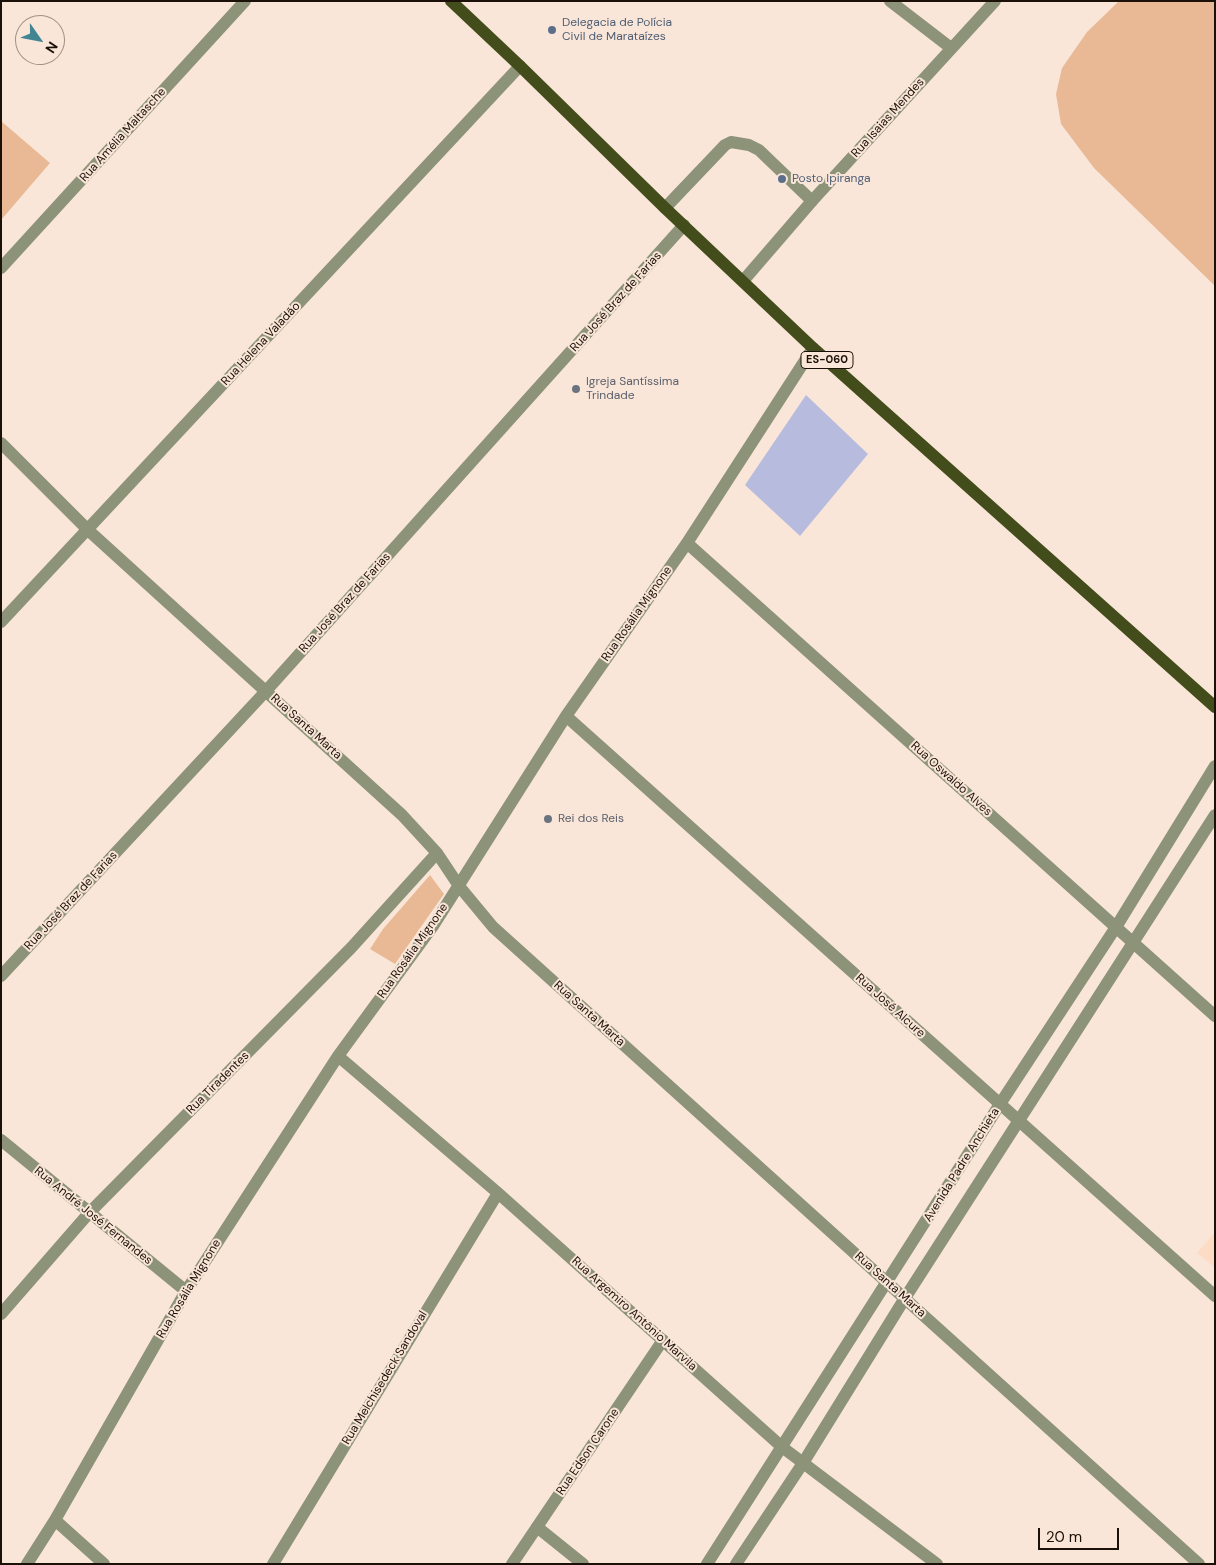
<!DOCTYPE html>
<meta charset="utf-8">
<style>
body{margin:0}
#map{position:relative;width:1216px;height:1565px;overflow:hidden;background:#fae6d8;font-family:"DM Sans",sans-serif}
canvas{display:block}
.frame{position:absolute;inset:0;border:2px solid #1c1108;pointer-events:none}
.north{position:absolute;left:15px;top:15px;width:50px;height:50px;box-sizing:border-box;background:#fae6d8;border:1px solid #a19185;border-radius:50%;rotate:123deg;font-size:14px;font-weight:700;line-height:20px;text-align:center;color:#1c1108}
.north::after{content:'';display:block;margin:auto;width:18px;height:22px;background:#418692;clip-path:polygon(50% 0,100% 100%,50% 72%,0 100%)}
.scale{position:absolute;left:1038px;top:1528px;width:81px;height:22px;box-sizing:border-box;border:2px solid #1c1108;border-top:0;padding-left:6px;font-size:15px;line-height:18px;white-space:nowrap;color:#1c1108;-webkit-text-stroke:4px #fae6d8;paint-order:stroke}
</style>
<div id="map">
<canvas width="1216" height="1565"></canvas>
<div class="frame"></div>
<div class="north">N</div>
<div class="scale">20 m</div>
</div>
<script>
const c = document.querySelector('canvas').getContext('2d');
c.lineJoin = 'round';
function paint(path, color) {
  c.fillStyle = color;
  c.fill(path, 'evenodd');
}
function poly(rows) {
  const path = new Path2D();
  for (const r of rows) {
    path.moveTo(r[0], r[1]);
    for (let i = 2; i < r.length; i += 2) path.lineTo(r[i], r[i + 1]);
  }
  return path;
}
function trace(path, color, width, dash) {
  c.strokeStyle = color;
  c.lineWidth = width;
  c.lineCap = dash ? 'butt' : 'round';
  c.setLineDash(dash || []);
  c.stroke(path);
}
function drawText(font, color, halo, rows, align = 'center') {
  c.font = font + ' "DM Sans",sans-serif';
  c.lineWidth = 4;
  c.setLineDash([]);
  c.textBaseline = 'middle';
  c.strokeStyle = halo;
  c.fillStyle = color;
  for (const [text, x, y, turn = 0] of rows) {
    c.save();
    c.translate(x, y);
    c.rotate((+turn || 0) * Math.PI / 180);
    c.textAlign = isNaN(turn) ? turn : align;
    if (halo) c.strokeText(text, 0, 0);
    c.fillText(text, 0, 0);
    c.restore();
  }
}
paint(poly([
 [1215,1232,1215,1268,1197,1253]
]), '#fcdcc5');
paint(poly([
 [1119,1,1215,1,1215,286,1094,168,1061,124,1056,94,1062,68,1087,32],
 [1,121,50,163,1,220],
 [430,875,444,894,395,964,370,949,383,929]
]), '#e9b995');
paint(poly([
 [806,395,868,454,800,536,745,485]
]), '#b7bbdd');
trace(poly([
 [665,208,725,145,731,142,749,145,759,150,812,201],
 [537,1527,583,1564]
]), '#8d9379', 12);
trace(poly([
 [890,1,951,48],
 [1,268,245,1],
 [743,281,812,201,995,1],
 [1,443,88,530,402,815,437,853,459,886,493,927,1199,1564],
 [687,543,1215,1016],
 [1,622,520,66],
 [566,716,1215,1296],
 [1,976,266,691,684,225],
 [338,1056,498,1193,782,1447,937,1564],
 [1,1140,186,1291],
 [1,1314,89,1213,351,948,437,853],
 [55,1520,104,1564],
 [27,1564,55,1520,186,1291,338,1056,433,926,566,716,687,543,813,348],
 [273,1564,498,1193],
 [512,1564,663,1340]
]), '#8d9379', 12);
trace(poly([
 [707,1564,1000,1104,1116,927,1215,766],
 [736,1564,803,1463,905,1298,1215,815]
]), '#8d9379', 12);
trace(poly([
 [451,1,520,66,665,208,813,348,1215,707]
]), '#434c1b', 12);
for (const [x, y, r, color] of [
 [552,30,5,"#5c6f8a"],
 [782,179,5,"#5c6f8a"],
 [576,389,5,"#6b7280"],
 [548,819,5,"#6b7280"]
]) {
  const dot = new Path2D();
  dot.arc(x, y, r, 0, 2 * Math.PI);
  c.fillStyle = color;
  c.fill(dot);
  trace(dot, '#fae6d8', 2);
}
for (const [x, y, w] of [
 [827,360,52]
]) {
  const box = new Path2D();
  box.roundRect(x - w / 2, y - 8.5, w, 17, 4);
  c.fillStyle = '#fae6d8';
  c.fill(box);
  trace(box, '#1c1108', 1);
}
drawText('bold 11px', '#1c1108', null, [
 ["ES-060",827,360]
]);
drawText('12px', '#4e5e75', '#fae6d8', [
 ["Delegacia de Polícia",562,23],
 ["Civil de Marataízes",562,37],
 ["Posto Ipiranga",792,179]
], 'left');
drawText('12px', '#1c1108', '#fae6d8', [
 ["Rua Isaias Mendes",888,118,-48],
 ["Rua Amélia Maltasche",123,135,-48],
 ["Rua José Braz de Farias",616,302,-48],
 ["Rua Helena Valadão",261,344,-47],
 ["Rua José Braz de Farias",345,603,-48],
 ["Rua Rosália Mignone",637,614,-55],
 ["Rua Santa Marta",306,727,42],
 ["Rua Oswaldo Alves",951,779,42],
 ["Rua José Braz de Farias",71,901,-47],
 ["Rua Rosália Mignone",413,951,-55],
 ["Rua José Alcure",890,1006,42],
 ["Rua Santa Marta",589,1014,42],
 ["Rua Tiradentes",218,1083,-45],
 ["Avenida Padre Anchieta",962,1165,-58],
 ["Rua André José Fernandes",93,1216,39],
 ["Rua Santa Marta",890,1285,42],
 ["Rua Rosália Mignone",189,1289,-59],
 ["Rua Argemiro Antônio Marvila",634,1314,42],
 ["Rua Melchisedeck Sandoval",385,1378,-59],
 ["Rua Edson Carone",588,1452,-56]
]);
drawText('12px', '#5b616d', '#fae6d8', [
 ["Igreja Santíssima",586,382],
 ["Trindade",586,396],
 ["Rei dos Reis",558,819]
], 'left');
</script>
